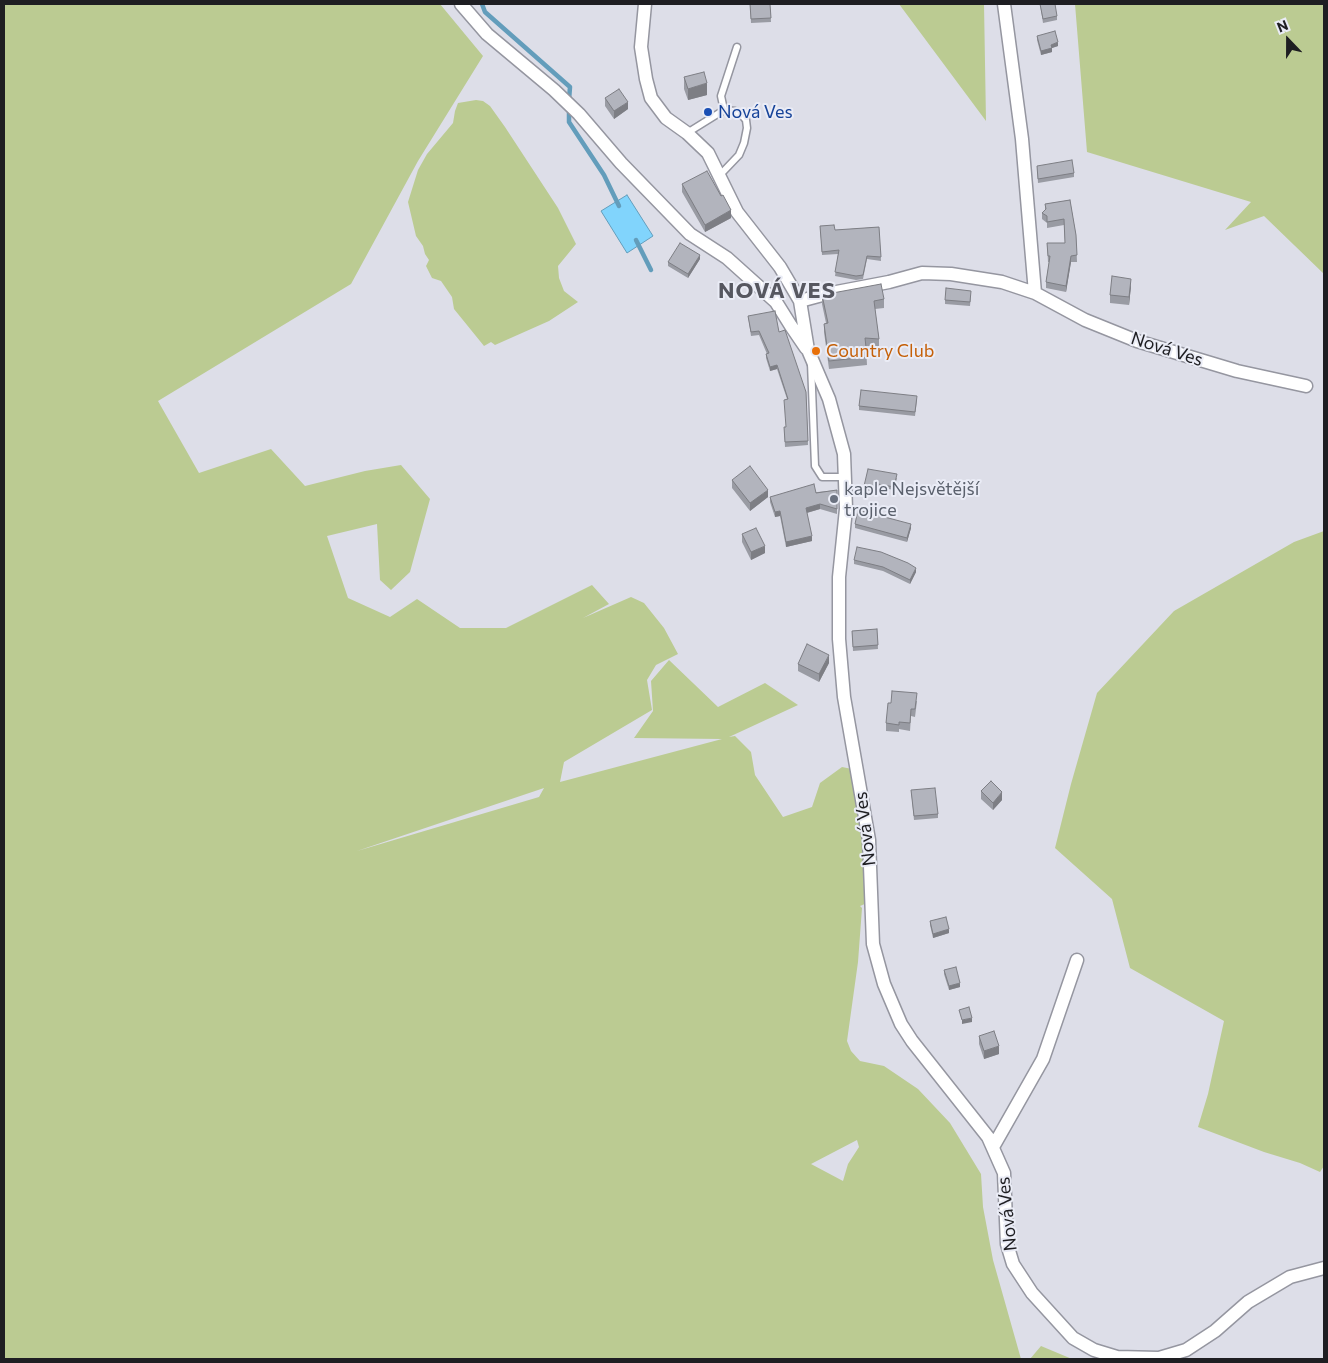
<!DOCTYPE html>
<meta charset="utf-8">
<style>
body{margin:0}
#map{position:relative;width:1328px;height:1363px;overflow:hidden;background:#dddee8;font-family:Commissioner,sans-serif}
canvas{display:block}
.frame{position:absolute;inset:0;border:5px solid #1e1e22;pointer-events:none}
.north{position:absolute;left:1263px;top:15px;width:50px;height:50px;-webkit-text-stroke:4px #eaecf6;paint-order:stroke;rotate:338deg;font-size:14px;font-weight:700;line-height:20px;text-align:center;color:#1e1e22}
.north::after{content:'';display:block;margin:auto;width:18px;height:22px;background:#1e1e22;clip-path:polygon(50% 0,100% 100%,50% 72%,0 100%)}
</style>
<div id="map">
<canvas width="1328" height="1363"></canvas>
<div class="frame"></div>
<div class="north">N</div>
</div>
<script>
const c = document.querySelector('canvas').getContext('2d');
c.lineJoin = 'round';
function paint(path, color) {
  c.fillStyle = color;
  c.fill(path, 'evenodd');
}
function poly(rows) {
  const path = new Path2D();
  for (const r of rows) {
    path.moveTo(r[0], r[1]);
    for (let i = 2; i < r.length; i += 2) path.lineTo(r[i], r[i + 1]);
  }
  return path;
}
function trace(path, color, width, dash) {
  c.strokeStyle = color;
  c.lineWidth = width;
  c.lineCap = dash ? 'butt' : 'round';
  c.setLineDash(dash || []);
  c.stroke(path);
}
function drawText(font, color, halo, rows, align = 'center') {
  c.font = font + ' Commissioner,sans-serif';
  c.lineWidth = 4;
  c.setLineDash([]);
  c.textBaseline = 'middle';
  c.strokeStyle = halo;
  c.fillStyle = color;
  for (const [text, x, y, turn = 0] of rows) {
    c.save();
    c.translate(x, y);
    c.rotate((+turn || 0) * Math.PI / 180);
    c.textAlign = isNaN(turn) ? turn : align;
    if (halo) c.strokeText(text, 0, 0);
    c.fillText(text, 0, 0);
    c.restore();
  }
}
paint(poly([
 [4,4,440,4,483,56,418,161,351,284,158,401,199,473,271,449,305,486,365,471,401,465,430,499,410,572,391,590,380,580,377,524,327,536,348,598,390,617,417,599,460,628,506,628,592,585,609,604,583,618,631,597,644,603,664,628,678,654,656,665,647,680,652,710,564,762,560,782,722,739,634,738,653,711,651,681,669,660,718,707,765,683,798,705,729,737,735,736,751,752,755,775,783,817,812,807,820,783,842,767,857,770,872,901,860,906,862,908,858,962,847,1041,851,1051,860,1061,884,1066,918,1089,950,1123,981,1174,983,1207,993,1260,1021,1359,4,1359],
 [544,788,539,797,357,851],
 [857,1140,859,1147,848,1164,843,1181,811,1164],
 [899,4,984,4,986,121],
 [1075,4,1324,4,1324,274,1264,216,1225,230,1251,202,1087,152],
 [476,100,483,101,490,106,505,127,558,208,576,244,558,266,559,278,564,291,578,302,549,321,495,345,491,342,484,346,454,309,452,297,441,281,432,278,426,266,429,260,425,254,423,246,416,236,408,202,418,170,427,154,453,123,455,111,458,103],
 [1324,531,1324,1166,1320,1172,1300,1163,1264,1152,1198,1127,1208,1094,1224,1021,1130,968,1112,899,1055,848,1071,784,1097,693,1174,611,1294,542],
 [1041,1346,1072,1359,1030,1359]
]), '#bbcb92');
const water = poly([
 [627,195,653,236,627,253,601,211,627,195]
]);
paint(water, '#81d4fc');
trace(water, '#639dbb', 1);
trace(poly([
 [482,4,485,12,570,87,569,100],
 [569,108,569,122,604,175,619,206],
 [636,240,651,270]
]), '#639dbb', 4.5);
const service = poly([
 [724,110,721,96,737,47],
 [687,133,724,110,735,111,741,114,746,120,747,128,744,143,739,155,719,176],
 [811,363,815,466,822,477,844,477]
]);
const minor = poly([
 [461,4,487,34,554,90,579,114,621,163,690,234,727,258,776,302,791,326,806,348],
 [645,4,641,47,646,79,651,98,666,118,687,133,708,153,737,212,780,267,800,301,808,350,829,399,844,454,846,509,839,577,839,639,844,697,869,840,873,944,884,984,901,1024,912,1041,988,1137,1004,1173,1007,1244,1013,1264,1032,1293,1073,1338,1094,1350,1117,1357,1159,1358,1186,1350,1215,1331,1248,1302,1290,1277,1324,1268],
 [1004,4,1022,139,1035,293],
 [800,301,826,294,889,282,922,273,951,274,1002,282,1035,293,1085,320,1137,341,1237,371,1306,386],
 [993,1147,1043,1059,1077,960]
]);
trace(service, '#9596a0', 9);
trace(minor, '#9596a0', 15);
trace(service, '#fff', 6);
trace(minor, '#fff', 12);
paint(poly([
 [750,4,770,4,771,22,751,23],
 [1040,4,1057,16,1057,20,1043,23],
 [1037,36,1058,46,1052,48,1052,52,1041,55,1037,40],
 [684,77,707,95,688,100,684,89],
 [605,98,628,109,614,119,605,106],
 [1037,166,1074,173,1074,177,1038,183],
 [682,184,731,218,705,232,682,192],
 [1070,200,1076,235,1077,262,1071,262,1066,292,1046,288,1046,282,1049,262,1048,262,1047,243,1065,243,1064,225,1047,228,1047,223,1042,219,1042,213,1045,210,1045,204],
 [820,226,835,230,879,227,881,261,867,259,863,279,856,280,835,276,838,254,822,255],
 [700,259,688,278,668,266,668,262],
 [1131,286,1129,305,1110,303,1110,295],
 [822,295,884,299,884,308,875,309,879,339,879,347,866,346,867,365,829,369,824,332,824,324,826,323,822,304],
 [971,295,970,306,945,304,945,300],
 [748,316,779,332,806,392,808,445,785,447,784,427,786,427,787,399,777,369,770,371,766,358,766,354,767,354,759,335,751,336],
 [917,400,915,416,859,410,859,406],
 [897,478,894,490,878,487,877,492,864,490,864,486],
 [732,480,768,497,750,511,732,488],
 [837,490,837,514,820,509,807,513,812,541,786,547,780,516,775,517,770,502,770,497],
 [855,524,911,528,907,542,855,528],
 [742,534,765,553,751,560,742,542],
 [854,560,916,572,910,584,883,571,854,564],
 [877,629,878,649,853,651,852,631],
 [829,663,819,682,798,671,798,664],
 [917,701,915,717,911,716,910,731,899,729,899,732,886,731,886,723,891,703],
 [911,790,938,814,938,818,914,820],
 [981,791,1002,800,993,810,981,799],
 [930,921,949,933,933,938,930,925],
 [944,970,960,987,949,990,944,974],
 [979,1036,999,1054,984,1059,979,1044]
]), '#999ba3');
paint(poly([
 [1058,42,1058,46,1052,48,1052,52,1041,55,1041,51,1051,45],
 [707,83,707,95,688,100,688,89],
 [628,102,628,109,614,119,614,111],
 [731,210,731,218,705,232,705,225],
 [700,255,700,259,688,278,688,274],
 [1071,256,1071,262,1066,292,1066,286],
 [1131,279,1131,286,1129,305,1129,297],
 [777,365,777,369,770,371,770,367],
 [768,490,768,497,750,511,750,503],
 [820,504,820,509,806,513,806,508],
 [780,511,780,516,775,517,775,512],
 [911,524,911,528,907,542,907,538],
 [812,536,812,541,786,547,786,542],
 [765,546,765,553,751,560,751,552],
 [916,568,916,572,910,584,910,580],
 [829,655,829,663,819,682,819,674],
 [1002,792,1002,800,993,810,993,803],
 [949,929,949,933,933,938,933,934],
 [960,983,960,987,949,990,949,986],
 [972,1018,972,1022,962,1024,962,1020],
 [999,1046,999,1054,984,1059,984,1051]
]), '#7d7e84');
const building = poly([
 [750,4,770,4,771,18,751,19,750,4],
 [1040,4,1055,4,1057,16,1043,19,1040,4],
 [1055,31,1058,42,1051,45,1052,48,1041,51,1037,36,1055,31],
 [704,72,707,83,688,89,684,77,704,72],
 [619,89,628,102,614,111,605,98,619,89],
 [1072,160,1074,173,1038,179,1037,166,1072,160],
 [707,171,721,196,723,195,731,210,705,225,682,184,707,171],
 [1070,200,1076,235,1077,255,1071,256,1066,286,1046,282,1050,256,1048,256,1047,243,1065,243,1064,219,1047,222,1047,216,1042,213,1046,209,1045,204,1070,200],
 [834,225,835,230,879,227,881,257,867,256,863,275,856,276,835,272,839,250,822,252,820,226,834,225],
 [680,243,700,255,688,274,668,262,680,243],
 [1112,276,1131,279,1129,297,1110,295,1112,276],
 [881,284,884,299,874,301,879,339,865,338,867,357,829,361,824,324,828,323,822,295,881,284],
 [946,288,971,291,970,302,945,300,946,288],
 [775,311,779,332,785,330,806,392,808,441,785,442,784,427,786,427,784,400,788,399,777,365,770,367,766,354,769,353,759,331,751,332,748,316,775,311],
 [861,390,917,396,915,412,859,406,861,390],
 [750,466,768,490,750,503,732,480,750,466],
 [868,469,897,474,894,487,878,484,877,489,864,486,868,469],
 [814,484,816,493,837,490,837,509,820,504,806,508,812,536,786,542,780,511,775,512,770,497,814,484],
 [858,510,911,524,907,538,855,524,858,510],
 [756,528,765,546,751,552,742,534,756,528],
 [857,547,881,552,908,563,916,568,910,580,883,567,854,560,857,547],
 [877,629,878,645,853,647,852,631,877,629],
 [807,644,829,655,819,674,798,664,807,644],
 [892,691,917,693,915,709,911,709,910,723,899,722,899,725,886,723,888,703,891,703,892,691],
 [991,781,1002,792,993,803,981,791,991,781],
 [935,788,938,814,914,816,911,790,935,788],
 [946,917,949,929,933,934,930,921,946,917],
 [956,967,960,983,949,986,944,970,956,967],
 [969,1007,972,1018,962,1020,959,1010,969,1007],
 [994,1031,999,1046,984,1051,979,1036,994,1031]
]);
paint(building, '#b2b4bd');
trace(building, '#7d7e84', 1);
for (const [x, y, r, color] of [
 [708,112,5,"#1a4fb4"],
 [816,351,5,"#e8710a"],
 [834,499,5,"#6b7280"]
]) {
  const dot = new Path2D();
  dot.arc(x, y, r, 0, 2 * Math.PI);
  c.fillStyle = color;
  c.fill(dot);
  trace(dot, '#eaecf6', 2);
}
drawText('18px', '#164399', '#eaecf6', [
 ["Nová Ves",718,112]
], 'left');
drawText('18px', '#1e1e22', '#eaecf6', [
 ["Nová Ves",1167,349,18],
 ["Nová Ves",865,829,-97],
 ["Nová Ves",1007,1214,-96]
]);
drawText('18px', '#c56008', '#eaecf6', [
 ["Country Club",826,351]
], 'left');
drawText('18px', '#5b616d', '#eaecf6', [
 ["kaple Nejsvětější",844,489],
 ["trojice",844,510]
], 'left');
c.letterSpacing = '1px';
drawText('bold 22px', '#565760', '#eaecf6', [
 ["NOVÁ VES",777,291]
]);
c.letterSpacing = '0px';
</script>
